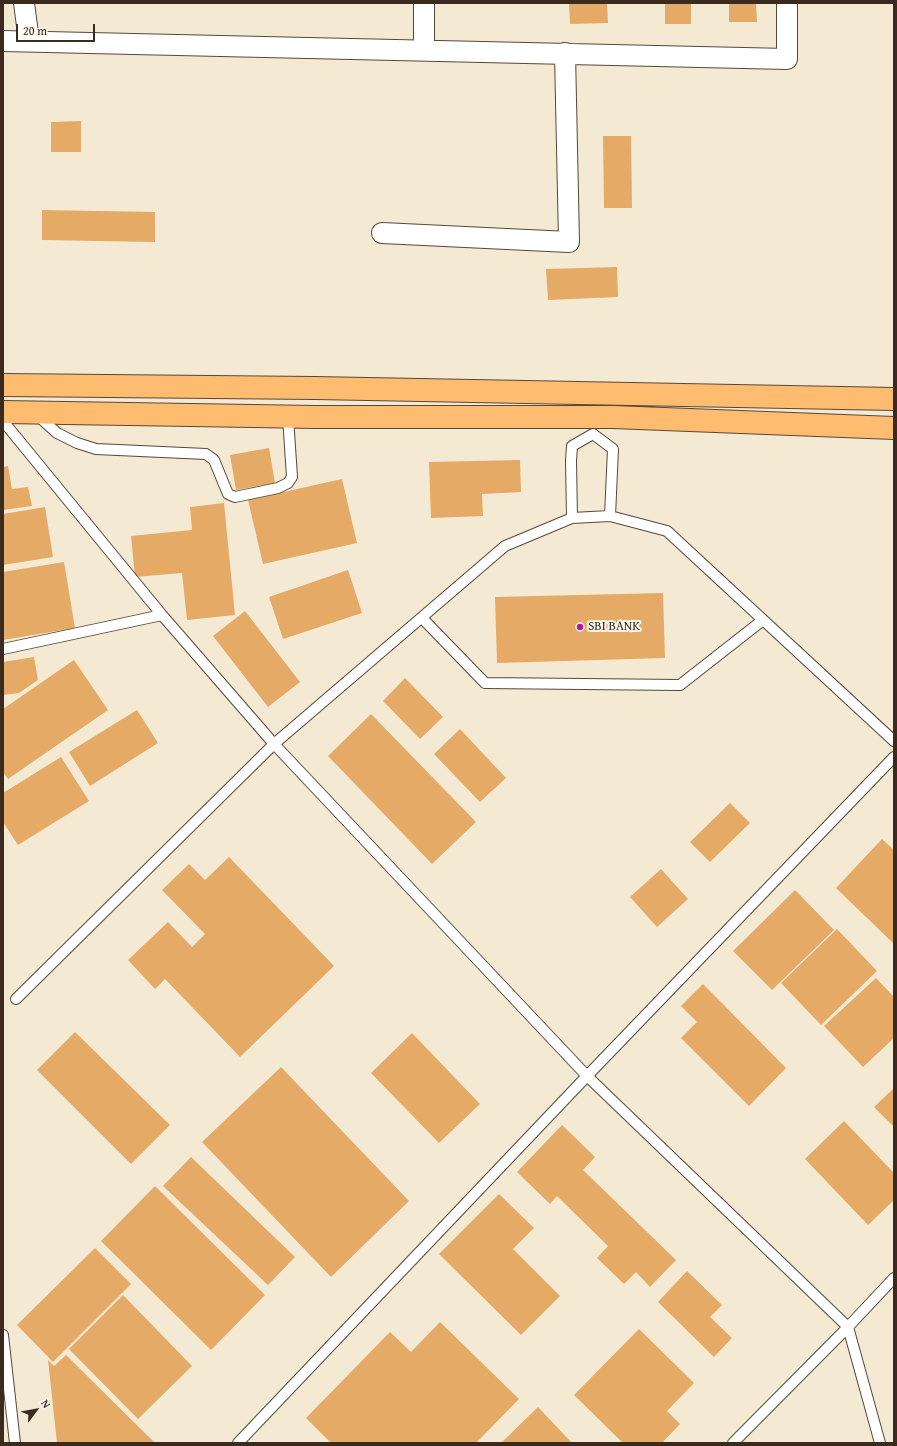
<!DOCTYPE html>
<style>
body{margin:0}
#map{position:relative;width:897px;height:1446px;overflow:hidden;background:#f4ead3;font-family:"Gentium Book Plus",serif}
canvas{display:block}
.frame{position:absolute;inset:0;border:4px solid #3b2a1e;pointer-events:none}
.north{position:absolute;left:16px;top:1390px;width:40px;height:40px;-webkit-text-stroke:3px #fbf7ec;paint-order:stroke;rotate:58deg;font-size:11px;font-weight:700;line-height:16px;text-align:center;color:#3b2a1e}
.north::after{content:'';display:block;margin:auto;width:14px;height:18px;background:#3b2a1e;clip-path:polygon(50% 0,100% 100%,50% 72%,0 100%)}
.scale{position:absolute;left:16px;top:24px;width:79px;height:18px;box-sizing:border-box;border:2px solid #3b2a1e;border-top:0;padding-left:5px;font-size:12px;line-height:14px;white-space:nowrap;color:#3b2a1e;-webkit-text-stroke:3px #fbf7ec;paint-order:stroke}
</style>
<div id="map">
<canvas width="897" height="1446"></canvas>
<div class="frame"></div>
<div class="north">N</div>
<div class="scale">20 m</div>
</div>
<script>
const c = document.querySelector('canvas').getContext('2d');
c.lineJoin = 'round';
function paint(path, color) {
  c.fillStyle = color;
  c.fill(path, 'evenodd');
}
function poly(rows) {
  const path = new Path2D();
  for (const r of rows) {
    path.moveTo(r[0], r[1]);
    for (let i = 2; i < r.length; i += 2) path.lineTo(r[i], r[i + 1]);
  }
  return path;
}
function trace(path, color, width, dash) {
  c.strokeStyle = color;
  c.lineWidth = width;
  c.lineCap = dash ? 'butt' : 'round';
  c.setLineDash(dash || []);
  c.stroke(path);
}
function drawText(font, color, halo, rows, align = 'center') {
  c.font = font + ' "Gentium Book Plus",serif';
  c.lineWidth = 4;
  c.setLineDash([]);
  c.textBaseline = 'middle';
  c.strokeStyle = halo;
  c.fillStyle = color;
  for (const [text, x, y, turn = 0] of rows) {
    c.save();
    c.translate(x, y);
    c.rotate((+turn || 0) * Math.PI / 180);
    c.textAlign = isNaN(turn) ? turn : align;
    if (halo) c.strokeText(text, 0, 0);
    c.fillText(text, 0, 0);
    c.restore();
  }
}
paint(poly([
 [569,3,607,3,608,23,570,24],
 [665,3,691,3,691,24,665,24],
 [729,3,756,3,757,22,729,22],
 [81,121,81,152,51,152,51,122],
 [603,136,631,136,632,208,604,208],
 [42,210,155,212,155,242,42,240],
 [617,267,618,297,548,300,546,269],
 [269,448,275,483,236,490,230,455],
 [520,460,521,492,482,494,483,516,431,518,429,462],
 [8,466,12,489,28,487,32,506,3,510,3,467],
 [342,479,357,543,263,564,248,500],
 [224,503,235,615,187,620,182,573,135,577,131,536,192,530,190,507],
 [45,507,53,557,3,565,3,514],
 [64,562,75,628,3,640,3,572],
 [348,570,362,613,283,639,269,597],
 [663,593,665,658,497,663,495,597],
 [245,611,300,682,268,707,213,636],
 [34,657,38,680,19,693,3,695,3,662],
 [74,660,108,710,8,779,3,772,3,709],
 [405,678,443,717,420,739,383,701],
 [137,710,158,743,90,786,69,752],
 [371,714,476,822,432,864,328,756],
 [460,729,506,778,480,802,434,754],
 [61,757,89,801,18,845,3,822,3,793],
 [730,803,750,823,710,862,690,842],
 [882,839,894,850,894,944,836,888],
 [229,857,334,966,240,1057,165,979,155,989,128,960,168,922,192,947,205,934,162,890,189,864,205,880],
 [661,869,688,899,657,927,630,897],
 [795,890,834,930,772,990,733,951],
 [837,929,877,971,821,1025,781,983],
 [876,978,894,997,894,1038,863,1067,824,1026],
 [703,984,786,1068,749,1106,681,1038,697,1022,681,1006],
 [75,1032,170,1125,131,1164,37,1070],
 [412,1033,480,1104,439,1143,371,1073],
 [281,1067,409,1201,331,1277,202,1142],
 [894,1088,894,1127,874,1107],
 [844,1121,894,1173,894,1200,868,1225,805,1159],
 [562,1125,595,1157,583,1170,676,1260,650,1287,636,1272,624,1284,597,1258,608,1246,557,1196,550,1204,517,1172],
 [191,1157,295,1257,268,1285,163,1186],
 [155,1186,265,1295,211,1350,101,1241],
 [499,1194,534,1228,513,1249,560,1296,521,1335,439,1254],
 [95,1248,131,1284,53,1362,17,1325],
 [687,1271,722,1305,710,1317,732,1338,714,1357,658,1302],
 [123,1295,192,1366,138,1419,69,1349],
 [440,1322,519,1399,476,1443,331,1443,306,1418,390,1332,411,1352],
 [639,1329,694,1383,667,1411,680,1424,662,1443,623,1443,574,1395],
 [66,1355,155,1443,57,1443,48,1360,54,1366],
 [538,1407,572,1443,501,1443]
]), '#e5aa66');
const lane = poly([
 [36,414,57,433,77,443,96,449,206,454,214,460,228,494,235,497,278,488,288,483,292,477,288,417],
 [3,421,162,615,274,744,587,1076,848,1327,880,1443],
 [593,434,613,449,610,516],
 [572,518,571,461,572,446,593,434],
 [422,618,485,683,680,685,763,620],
 [3,649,162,615],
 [16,999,274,744,505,546,572,518,610,516,667,531,894,741],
 [3,1335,15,1443],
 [238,1443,587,1076,894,757],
 [733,1443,848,1327,894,1278]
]);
const street = poly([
 [24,3,29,41],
 [3,41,787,59,787,3],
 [424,50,424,3],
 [382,233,569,242,565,53]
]);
const primary = poly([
 [3,385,315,388,894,399],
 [3,412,315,417,613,417,894,428]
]);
trace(lane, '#574739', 12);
trace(street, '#574739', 22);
trace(primary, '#574739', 24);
trace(lane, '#fff', 10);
trace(street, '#fff', 20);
trace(primary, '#febc70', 22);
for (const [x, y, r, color] of [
 [580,627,4,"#b5179e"]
]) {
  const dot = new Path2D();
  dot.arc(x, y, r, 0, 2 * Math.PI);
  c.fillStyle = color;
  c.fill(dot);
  trace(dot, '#fbf7ec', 1.5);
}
drawText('13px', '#3b2a1e', '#fbf7ec', [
 ["SBI BANK",588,627]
], 'left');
</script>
